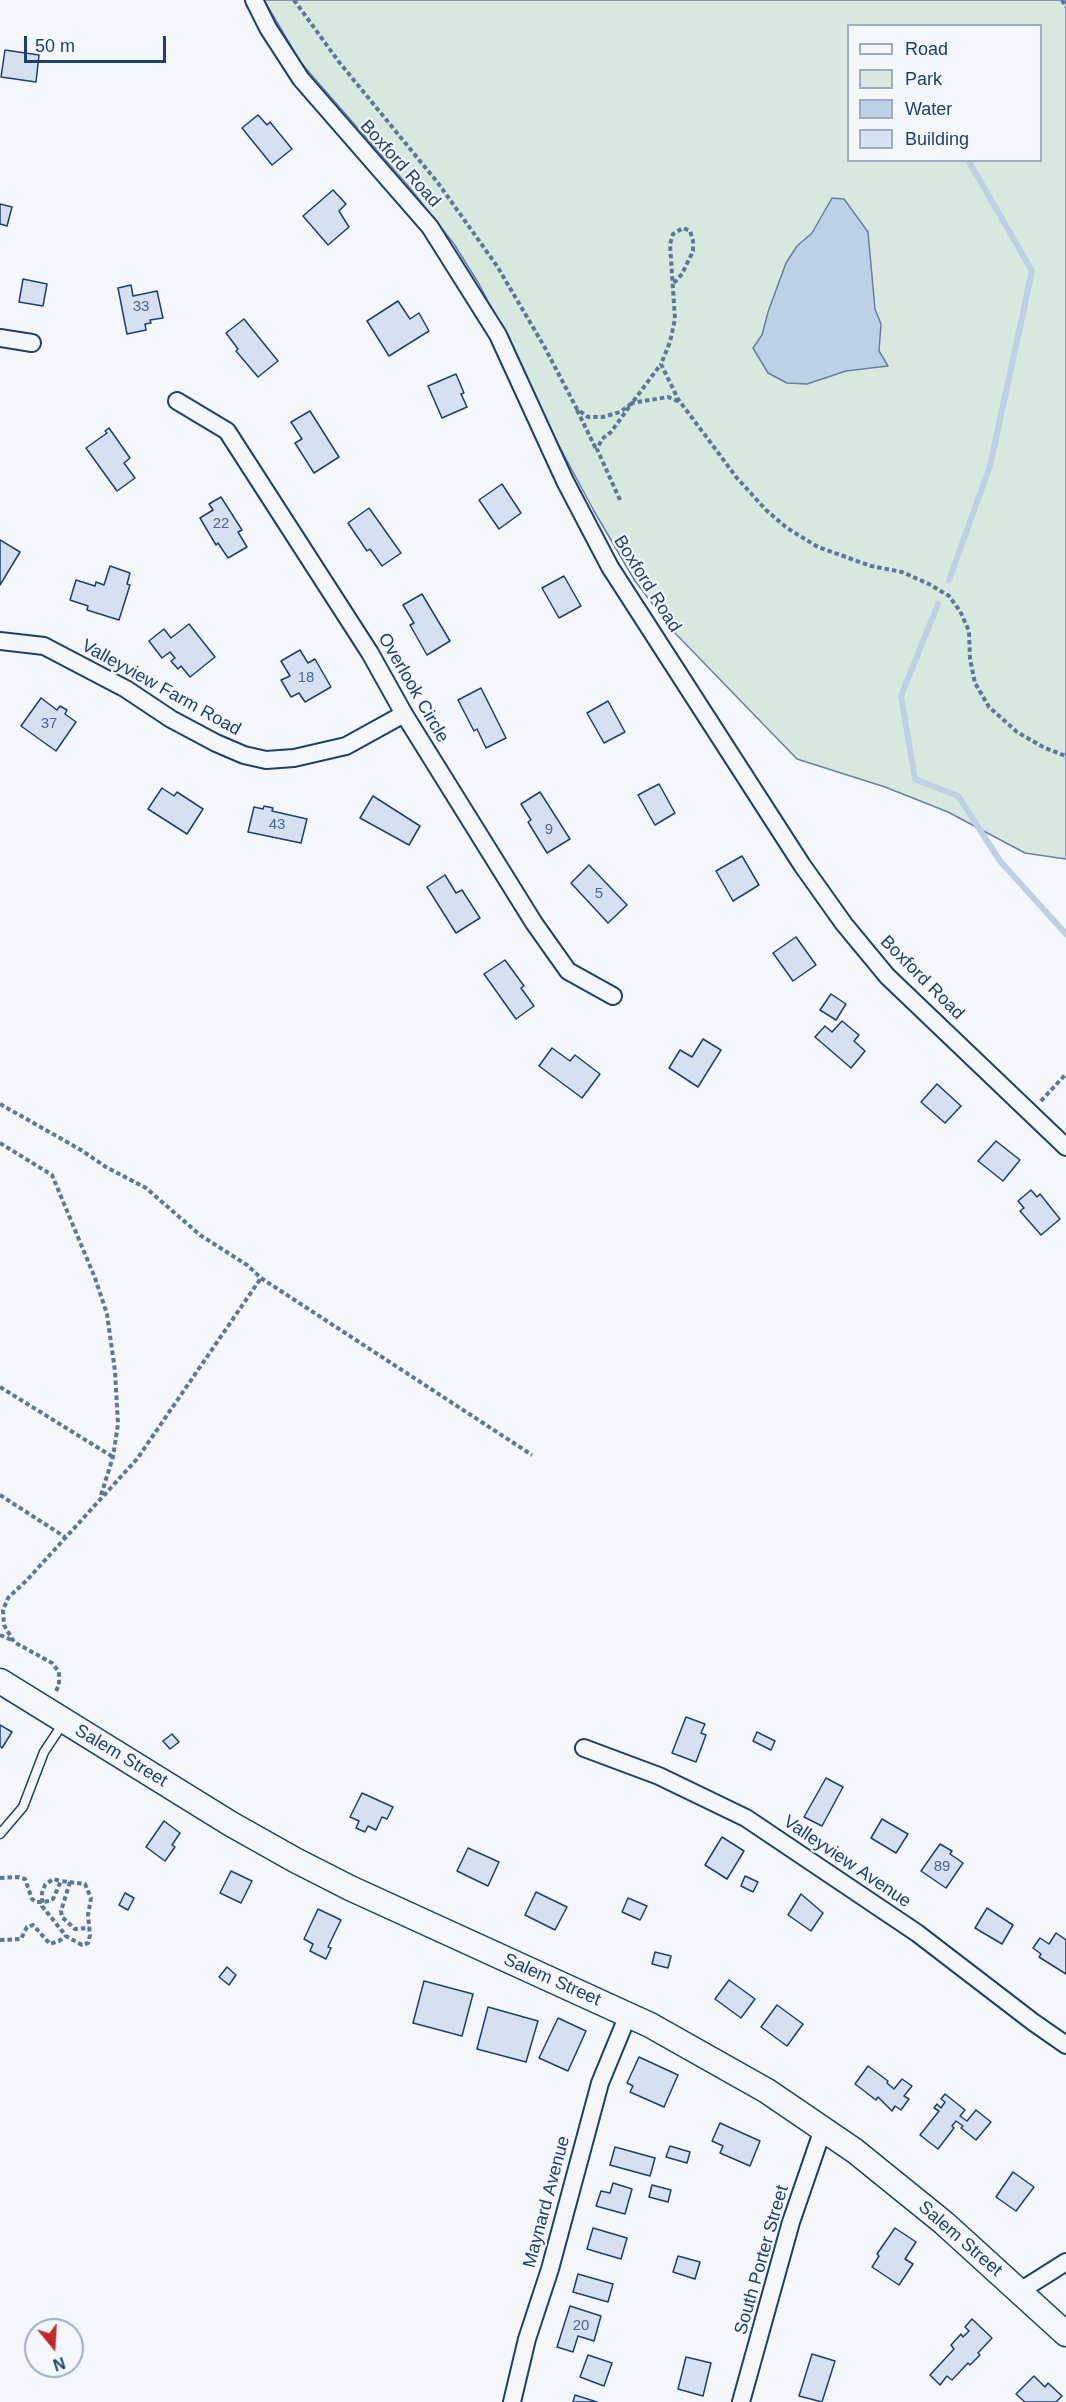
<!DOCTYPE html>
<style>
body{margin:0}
#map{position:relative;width:1066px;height:2402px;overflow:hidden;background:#f4f7fb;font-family:Helvetica,sans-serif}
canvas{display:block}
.legend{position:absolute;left:847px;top:24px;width:195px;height:138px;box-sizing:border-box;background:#f4f7fb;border:2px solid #9eadc5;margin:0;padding:8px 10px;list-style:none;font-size:18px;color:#1d3f73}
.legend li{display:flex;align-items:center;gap:12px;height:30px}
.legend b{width:30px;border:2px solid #9eadc5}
.north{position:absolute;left:24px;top:2318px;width:60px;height:60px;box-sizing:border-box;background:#f4f7fb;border:2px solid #9eadc5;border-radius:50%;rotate:162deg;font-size:16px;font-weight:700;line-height:24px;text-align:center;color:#1d3f73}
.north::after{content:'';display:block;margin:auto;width:21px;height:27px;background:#c62828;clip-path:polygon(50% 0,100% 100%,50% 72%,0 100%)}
.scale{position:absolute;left:24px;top:36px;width:142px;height:27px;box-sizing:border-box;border:3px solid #1d3f73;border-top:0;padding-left:8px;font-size:18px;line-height:21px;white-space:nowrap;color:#1d3f73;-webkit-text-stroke:4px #f4f7fb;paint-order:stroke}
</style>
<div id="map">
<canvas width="1066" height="2402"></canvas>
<ul class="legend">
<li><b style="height:8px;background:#f4f7fb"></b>Road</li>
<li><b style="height:16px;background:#d7e8df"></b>Park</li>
<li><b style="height:16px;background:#bed0e5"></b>Water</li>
<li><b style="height:16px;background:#d5e0f0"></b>Building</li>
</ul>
<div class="north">N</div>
<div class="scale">50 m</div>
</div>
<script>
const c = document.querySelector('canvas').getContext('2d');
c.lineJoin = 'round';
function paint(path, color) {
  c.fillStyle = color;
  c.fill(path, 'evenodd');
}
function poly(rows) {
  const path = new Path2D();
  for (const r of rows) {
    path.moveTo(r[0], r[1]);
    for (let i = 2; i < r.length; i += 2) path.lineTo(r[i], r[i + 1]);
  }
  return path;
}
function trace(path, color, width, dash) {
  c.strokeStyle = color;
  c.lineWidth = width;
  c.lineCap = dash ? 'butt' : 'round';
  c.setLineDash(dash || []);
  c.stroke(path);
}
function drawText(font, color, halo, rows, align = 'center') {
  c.font = font + ' Helvetica,sans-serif';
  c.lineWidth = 4.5;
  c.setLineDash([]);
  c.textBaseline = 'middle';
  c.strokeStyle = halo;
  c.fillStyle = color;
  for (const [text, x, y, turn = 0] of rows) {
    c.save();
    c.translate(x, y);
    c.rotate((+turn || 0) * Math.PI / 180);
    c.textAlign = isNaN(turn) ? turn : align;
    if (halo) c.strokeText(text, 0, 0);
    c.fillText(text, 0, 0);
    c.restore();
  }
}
const green = poly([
 [264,0,1066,0,1066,859,1025,853,948,812,885,787,797,759,674,632,635,581,594,511,529,390,509,342,479,284,454,244,410,188,301,63,264,0],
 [848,26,1040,26,1040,160,848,160,848,26]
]);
paint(green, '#d7e8df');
trace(green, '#687fa3', 1.5);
const water = poly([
 [832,198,844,199,868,232,875,309,881,324,879,351,888,366,846,371,807,384,787,383,768,373,753,348,762,335,768,312,786,263,797,246,812,233,832,198]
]);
paint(water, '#bed0e5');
trace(water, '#687fa3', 1.5);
trace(poly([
 [949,580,990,466,1032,271,968,160],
 [938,604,901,696,915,779,958,796,1000,861,1066,934]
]), '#bed0e5', 6);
const building = poly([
 [5,50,39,55,36,82,1,77,5,50],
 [258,115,267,125,270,122,292,149,272,165,242,128,258,115],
 [333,190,346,204,339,211,349,227,328,245,303,216,333,190],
 [0,204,12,207,7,226,0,224,0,204],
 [23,279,47,284,43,306,19,302,23,279],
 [131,285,133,296,157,291,163,318,150,320,151,323,145,324,146,330,127,334,118,288,131,285],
 [398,301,410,319,419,313,429,331,389,356,367,321,398,301],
 [244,319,278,361,258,377,236,351,238,349,226,333,244,319],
 [456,374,464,393,461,394,467,407,442,418,428,386,456,374],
 [310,411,339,457,314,473,295,443,302,439,291,422,310,411],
 [109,428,130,458,124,463,135,478,117,491,86,448,107,433,105,431,109,428],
 [502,484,521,513,499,529,479,500,502,484],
 [221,497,242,530,238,532,247,547,228,558,218,543,216,545,200,518,213,510,209,504,221,497],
 [369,508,401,553,382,566,370,549,367,551,348,523,369,508],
 [0,540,20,552,0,585,0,540],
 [110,566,130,573,127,584,130,585,119,620,87,610,88,606,70,600,76,580,95,586,96,582,104,585,110,566],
 [564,576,581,606,559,618,542,588,564,576],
 [422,594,450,641,427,655,410,625,414,623,403,605,422,594],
 [189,624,215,657,190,677,181,666,178,669,171,661,175,658,170,652,162,658,149,641,164,629,171,638,189,624],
 [300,650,308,663,315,659,331,687,305,702,299,693,291,697,281,680,290,676,281,661,300,650],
 [481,688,506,738,486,748,477,729,474,731,458,700,481,688],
 [41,698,57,710,60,706,67,710,65,714,76,722,56,751,21,726,41,698],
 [608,701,625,732,604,743,587,713,608,701],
 [659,784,675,813,655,825,638,795,659,784],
 [162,788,174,796,177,792,203,809,187,834,148,809,162,788],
 [540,792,570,839,547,853,528,822,531,820,521,804,540,792],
 [373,796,420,826,409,845,360,818,373,796],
 [264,806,273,808,272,811,307,819,301,843,248,832,254,807,263,809,264,806],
 [742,856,759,885,733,901,716,871,742,856],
 [589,865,627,905,608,923,571,883,589,865],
 [445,875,456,893,462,890,480,918,456,933,427,887,445,875],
 [796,937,816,965,793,981,773,953,796,937],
 [505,960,524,986,521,988,534,1006,516,1019,484,974,505,960],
 [831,994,846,1004,836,1020,820,1010,831,994],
 [842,1021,859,1035,854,1041,865,1051,851,1068,815,1037,825,1026,832,1032,842,1021],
 [703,1039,721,1050,698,1087,669,1068,680,1050,692,1057,703,1039],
 [552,1048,570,1061,575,1055,600,1074,582,1098,539,1066,552,1048],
 [937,1084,961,1106,945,1123,921,1102,937,1084],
 [996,1141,1020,1160,1003,1181,978,1161,996,1141],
 [1031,1190,1037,1197,1040,1194,1060,1219,1041,1235,1020,1211,1024,1208,1018,1201,1031,1190],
 [686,1717,705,1724,701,1733,706,1735,696,1762,672,1753,686,1717],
 [0,1725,12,1732,2,1748,0,1746,0,1725],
 [757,1732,775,1741,771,1750,753,1741,757,1732],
 [172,1734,179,1742,170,1749,163,1741,172,1734],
 [826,1778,843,1787,822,1826,804,1817,826,1778],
 [362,1793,393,1807,387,1819,382,1817,376,1830,368,1826,365,1832,356,1828,359,1821,350,1817,362,1793],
 [882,1819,908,1834,896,1853,871,1838,882,1819],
 [164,1821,180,1833,172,1845,175,1847,165,1861,146,1847,164,1821],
 [722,1837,744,1851,727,1879,705,1865,722,1837],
 [940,1844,952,1851,950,1854,963,1863,946,1888,921,1871,940,1844],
 [468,1848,499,1862,488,1886,457,1871,468,1848],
 [231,1871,252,1881,241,1903,220,1893,231,1871],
 [745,1876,758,1882,753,1892,741,1886,745,1876],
 [536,1892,567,1907,555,1930,525,1915,536,1892],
 [125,1893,134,1898,128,1910,119,1905,125,1893],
 [801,1894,823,1913,811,1931,788,1915,801,1894],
 [628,1898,647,1906,640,1920,622,1912,628,1898],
 [987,1908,1013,1925,1002,1944,975,1928,987,1908],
 [318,1909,341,1920,328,1947,331,1948,326,1959,310,1951,313,1944,304,1939,318,1909],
 [1056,1933,1066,1940,1066,1974,1039,1957,1041,1954,1033,1948,1040,1938,1049,1944,1056,1933],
 [655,1952,671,1956,668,1968,652,1964,655,1952],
 [227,1967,236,1975,229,1985,219,1977,227,1967],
 [729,1980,755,1999,741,2018,715,1999,729,1980],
 [424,1981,473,1994,462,2036,413,2023,424,1981],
 [777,2005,803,2024,787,2046,761,2027,777,2005],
 [488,2007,538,2021,526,2062,477,2049,488,2007],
 [558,2018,586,2031,568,2071,539,2058,558,2018],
 [639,2057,678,2075,664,2107,630,2092,633,2086,627,2083,639,2057],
 [868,2066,888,2081,887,2083,894,2089,902,2079,912,2086,904,2096,909,2099,901,2110,895,2106,892,2111,878,2097,876,2100,855,2084,868,2066],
 [945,2094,965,2110,960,2116,967,2121,976,2110,991,2122,976,2140,961,2128,963,2126,956,2121,952,2126,954,2128,938,2149,920,2135,939,2111,934,2108,937,2104,941,2108,945,2102,941,2099,945,2094],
 [720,2123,760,2141,750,2166,720,2153,723,2146,712,2141,720,2123],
 [670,2146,690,2152,687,2163,666,2157,670,2146],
 [615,2147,655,2158,650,2176,610,2165,615,2147],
 [1013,2172,1034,2187,1016,2211,996,2197,1013,2172],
 [613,2183,632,2189,625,2214,596,2206,601,2191,610,2193,613,2183],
 [652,2185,671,2190,668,2202,649,2197,652,2185],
 [593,2228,627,2238,621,2259,587,2249,593,2228],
 [895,2228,916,2242,905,2259,913,2264,899,2285,872,2267,879,2256,877,2254,895,2228],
 [678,2256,700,2262,695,2279,673,2272,678,2256],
 [578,2274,613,2284,608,2302,573,2292,578,2274],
 [570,2306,601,2316,594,2341,578,2336,573,2352,557,2347,570,2306],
 [972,2319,992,2338,978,2353,980,2355,970,2365,968,2363,952,2380,947,2376,940,2385,930,2375,954,2349,951,2345,961,2334,963,2337,969,2331,965,2327,972,2319],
 [812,2354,835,2361,822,2402,799,2396,812,2354],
 [588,2355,612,2363,604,2386,580,2377,588,2355],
 [686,2357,711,2363,703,2396,678,2389,686,2357],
 [1034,2376,1045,2387,1048,2383,1062,2396,1056,2402,1025,2402,1016,2394,1034,2376],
 [575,2395,597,2402,573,2402,575,2395]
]);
paint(building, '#d5e0f0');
trace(building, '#1d3f73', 1.5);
const lane = poly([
 [0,1834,23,1807,44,1752,64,1722]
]);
const street = poly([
 [254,0,268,28,301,79,430,227,498,335,565,481,610,567,802,865,844,924,887,976,1066,1147],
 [0,338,32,343],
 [177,401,227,431,370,653,404,714,534,923,568,971,613,996],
 [0,641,44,646,126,689,171,719,216,743,244,755,266,760,294,758,346,746,404,714],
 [584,1748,659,1776,746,1818,917,1933,1033,2022,1066,2045],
 [1020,2291,1066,2262],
 [512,2402,527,2339,550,2269,600,2083,628,2015],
 [741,2402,791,2222,823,2129]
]);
const secondary = poly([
 [0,1681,231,1824,295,1860,350,1888,650,2025,767,2091,855,2151,944,2223,1066,2334]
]);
trace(lane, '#1d3f73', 11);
trace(street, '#1d3f73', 20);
trace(secondary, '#1d3f73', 27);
trace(poly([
 [294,0,339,62,438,183,497,266,544,346,577,409,588,417,603,417,620,412,632,403,661,364],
 [1062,0,1066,7],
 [674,283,682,274,693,251,693,241,690,231,683,228,673,234,670,244,675,319,670,342,661,364,678,399,737,478,766,510,787,528,818,547,871,566,902,572,929,584,949,596,960,611,969,631,970,659,975,683,989,707,1017,732,1045,748,1066,756],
 [577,410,596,449],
 [620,500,597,449,602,439,611,432,632,403,668,397,680,402],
 [1041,1101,1066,1074],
 [0,1104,81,1150,106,1167,146,1188,200,1235,247,1265,261,1278,532,1455],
 [0,1143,52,1175,95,1278,107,1314,115,1371,118,1424,113,1457,101,1495],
 [0,1387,113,1457],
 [0,1495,65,1537],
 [0,1635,14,1641],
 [56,1691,59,1685,59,1672,52,1663,14,1642,4,1625,3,1610,8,1598,27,1580,137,1459,261,1278],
 [0,1878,18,1877,25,1879,32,1899,36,1902,42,1902,49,1901,53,1899,61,1881,85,1884,91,1898,88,1915,90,1935,88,1943,82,1945,66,1936,42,1906,42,1893,45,1885,53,1879,61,1881],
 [70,1882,61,1911,62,1917,75,1929,89,1928],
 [0,1940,21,1939,27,1927,33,1925,50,1944,59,1941,66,1936]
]), '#5e769c', 4, [4.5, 3]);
trace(lane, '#f4f7fb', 8);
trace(street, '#f4f7fb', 16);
trace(secondary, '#f4f7fb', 24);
drawText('15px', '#4b6792', null, [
 ["33",141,307],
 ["22",221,524],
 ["18",306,678],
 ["37",49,724],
 ["43",277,825],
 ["9",549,830],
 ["5",599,894],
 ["89",942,1867],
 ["20",581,2326]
]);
drawText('18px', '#1d3f73', '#f4f7fb', [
 ["Boxford Road",400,164,48],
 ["Boxford Road",647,584,58],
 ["Valleyview Farm Road",161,688,29],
 ["Overlook Circle",413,688,60],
 ["Boxford Road",922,978,45],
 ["Salem Street",121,1756,31],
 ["Valleyview Avenue",847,1862,34],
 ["Salem Street",552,1980,24],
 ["Maynard Avenue",547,2202,-75],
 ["Salem Street",960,2239,41],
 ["South Porter Street",762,2260,-74]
]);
</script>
